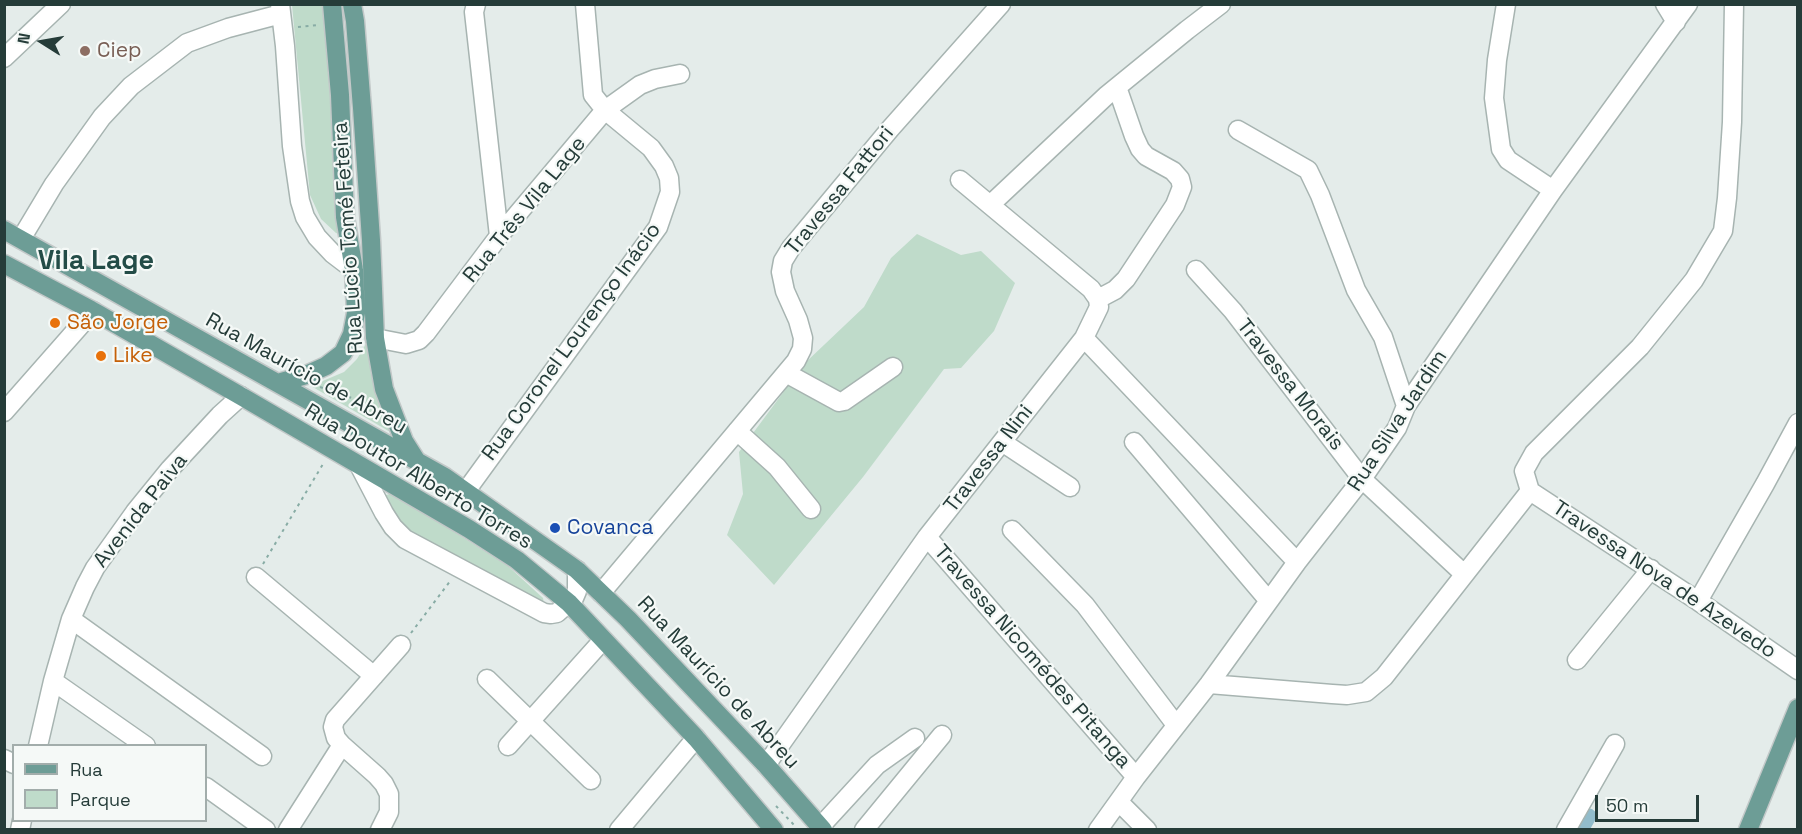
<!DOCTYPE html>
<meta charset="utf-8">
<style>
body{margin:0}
#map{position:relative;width:1802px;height:834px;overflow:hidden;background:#e4ecea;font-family:"Space Grotesk",sans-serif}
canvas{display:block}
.frame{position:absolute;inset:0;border:6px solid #253c39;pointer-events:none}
.legend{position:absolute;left:12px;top:744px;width:195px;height:78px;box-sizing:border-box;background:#f5f9f7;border:2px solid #a2adab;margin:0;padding:8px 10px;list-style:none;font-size:18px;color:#253c39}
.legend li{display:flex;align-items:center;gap:12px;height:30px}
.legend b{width:30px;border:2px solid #a2adab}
.north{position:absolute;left:12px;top:12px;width:60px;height:60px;-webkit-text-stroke:4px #f5f9f7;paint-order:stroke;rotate:281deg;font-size:16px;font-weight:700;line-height:24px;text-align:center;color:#253c39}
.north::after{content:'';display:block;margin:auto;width:21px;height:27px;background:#253c39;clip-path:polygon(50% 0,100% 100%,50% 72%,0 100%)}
.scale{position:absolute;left:1595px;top:795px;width:104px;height:27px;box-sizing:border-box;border:3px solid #253c39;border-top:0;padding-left:8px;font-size:18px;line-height:21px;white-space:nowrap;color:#253c39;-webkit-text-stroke:4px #f5f9f7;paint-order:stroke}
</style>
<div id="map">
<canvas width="1802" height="834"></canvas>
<div class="frame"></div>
<ul class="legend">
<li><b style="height:8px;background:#6d9d96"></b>Rua</li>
<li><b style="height:16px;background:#bfdbca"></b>Parque</li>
</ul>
<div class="north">N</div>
<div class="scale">50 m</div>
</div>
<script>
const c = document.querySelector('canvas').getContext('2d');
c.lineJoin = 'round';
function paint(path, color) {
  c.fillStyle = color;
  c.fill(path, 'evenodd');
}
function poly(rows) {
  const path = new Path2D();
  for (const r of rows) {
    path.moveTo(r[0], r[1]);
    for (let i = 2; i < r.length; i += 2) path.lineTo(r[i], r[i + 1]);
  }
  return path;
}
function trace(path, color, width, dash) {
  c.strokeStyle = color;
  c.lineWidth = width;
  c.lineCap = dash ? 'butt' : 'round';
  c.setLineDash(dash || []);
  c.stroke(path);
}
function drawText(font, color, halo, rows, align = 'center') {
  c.font = font + ' "Space Grotesk",sans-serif';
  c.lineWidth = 4.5;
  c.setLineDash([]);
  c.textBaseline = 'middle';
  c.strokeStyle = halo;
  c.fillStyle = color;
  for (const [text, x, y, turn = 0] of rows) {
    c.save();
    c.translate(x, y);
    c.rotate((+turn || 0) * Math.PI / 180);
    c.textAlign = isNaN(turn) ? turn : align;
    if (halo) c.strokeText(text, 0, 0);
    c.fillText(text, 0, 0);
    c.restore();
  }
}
paint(poly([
 [292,5,325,5,342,235,336,233,321,219,310,195],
 [917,234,961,255,981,251,1015,283,994,331,961,368,944,369,863,477,774,585,727,535,743,494,739,452,805,363,864,307,891,258],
 [367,342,371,375,392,433,311,386,344,372,357,359],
 [393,493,508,566,543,598,544,604,408,533,400,525,385,500,386,495]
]), '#bfdbca');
trace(poly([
 [1581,830,1589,816]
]), '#92bccb', 15);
const minor = poly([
 [280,4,285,46,292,146,300,201,305,217,317,237,333,254,354,270],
 [476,4,474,12,499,236],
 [1506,4,1497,60,1494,98,1501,149,1508,160,1553,190],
 [1665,4,1676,22],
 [4,58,61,4],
 [1238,130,1308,170,1320,195,1356,290,1383,337,1406,406],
 [990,205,1106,96,1187,30,1221,4],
 [21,239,54,184,102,117,131,86,187,43,228,28,281,14],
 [1196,270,1233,311,1362,479,1464,574],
 [1098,299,1115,290,1126,279,1175,205,1182,187,1180,179,1173,171,1146,156,1140,149,1134,136,1117,87],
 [375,338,406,344,419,340,426,333,499,236,605,110,640,85,655,79,680,74],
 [1084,338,1297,562],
 [786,373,839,402,844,401,893,367],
 [4,412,93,311],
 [737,431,777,467,811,509],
 [1002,442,1070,487],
 [1134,442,1269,601],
 [359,465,384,513,393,527,405,539,544,613,551,614,557,613,574,598,577,591,577,570],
 [466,491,658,227,670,192,669,178,664,166,651,148,605,110,593,95,585,4],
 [1530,491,1524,471,1534,453,1640,347,1694,280,1723,231,1727,198,1732,122,1734,4],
 [1530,491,1698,601,1798,670],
 [1012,530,1085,605,1176,725],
 [927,537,1136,777],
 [256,577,374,676],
 [601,593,796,361,802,349,803,338,798,320,785,291,781,272,783,261,791,248,890,129,1001,4],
 [1698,601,1765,484,1798,423],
 [71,619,262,756],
 [1577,660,1651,569],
 [487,679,591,780],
 [53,681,146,746],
 [1209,684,1332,694,1347,695,1366,692,1384,677,1530,491],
 [38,746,53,681,71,619,85,587,95,568,135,512,170,469,220,415,241,396],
 [508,746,603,640],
 [4,759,14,764],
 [766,765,927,537,1084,338,1099,307,1098,299,1091,289,960,180],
 [206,787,266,830],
 [1119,802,1147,830],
 [820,827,877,765,915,738],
 [20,830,22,820],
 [288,830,342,745],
 [380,830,389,812,389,794,384,784,377,776,342,745,336,738,333,727,335,720,401,645],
 [619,830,696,738],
 [864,830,942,735],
 [1098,830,1136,777,1209,684,1297,562,1362,479,1397,428,1406,406,1553,190,1688,4],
 [1566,830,1615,744]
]);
const major = poly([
 [352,4,355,21,362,108,371,240,375,338,384,389,404,441,416,460],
 [4,230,445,477,577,570,628,619,766,765,823,830],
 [4,264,93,311,246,399,469,529,517,560,569,603,696,738,774,830],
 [278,383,306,375,326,366,343,353,352,334,356,313,354,270,345,217,340,95,332,4],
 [1748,830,1798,708]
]);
trace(minor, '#a7b4b1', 21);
trace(major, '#c2c8c8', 21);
trace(poly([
 [298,27,319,25],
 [320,387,372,405],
 [263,564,323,464],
 [411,633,451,580],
 [776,806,795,826]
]), '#88aca5', 2, [3, 4.5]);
trace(minor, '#fff', 18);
trace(major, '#6d9d96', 18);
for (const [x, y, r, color] of [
 [85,51,6,"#8d6e63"],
 [55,323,6,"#e8710a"],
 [101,356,6,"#e8710a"],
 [555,528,6,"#1a4fb4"]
]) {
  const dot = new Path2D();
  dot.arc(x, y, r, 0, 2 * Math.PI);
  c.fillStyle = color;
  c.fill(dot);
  trace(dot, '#f5f9f7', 2);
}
drawText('21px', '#785e54', '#f5f9f7', [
 ["Ciep",97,51]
], 'left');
drawText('21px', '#253c39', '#f5f9f7', [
 ["Travessa Fattori",840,191,-51],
 ["Rua Três Vila Lage",525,210,-51],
 ["Rua Lúcio Tomé Feteira",349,238,-94],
 ["Rua Coronel Lourenço Inácio",572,342,-54],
 ["Rua Maurício de Abreu",306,374,29],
 ["Travessa Morais",1290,385,52],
 ["Rua Silva Jardim",1398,421,-57],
 ["Travessa Nini",989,459,-52],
 ["Rua Doutor Alberto Torres",418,477,31],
 ["Avenida Paiva",141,511,-52],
 ["Travessa Nova de Azevedo",1664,580,34],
 ["Travessa Nicomédes Pitanga",1032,657,49],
 ["Rua Maurício de Abreu",718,683,47]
]);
drawText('21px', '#c56008', '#f5f9f7', [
 ["São Jorge",67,323],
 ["Like",113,356]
], 'left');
drawText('21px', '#164399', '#f5f9f7', [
 ["Covanca",567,528]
], 'left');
drawText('bold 27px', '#234c47', '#f5f9f7', [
 ["Vila Lage",96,262]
]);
</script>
